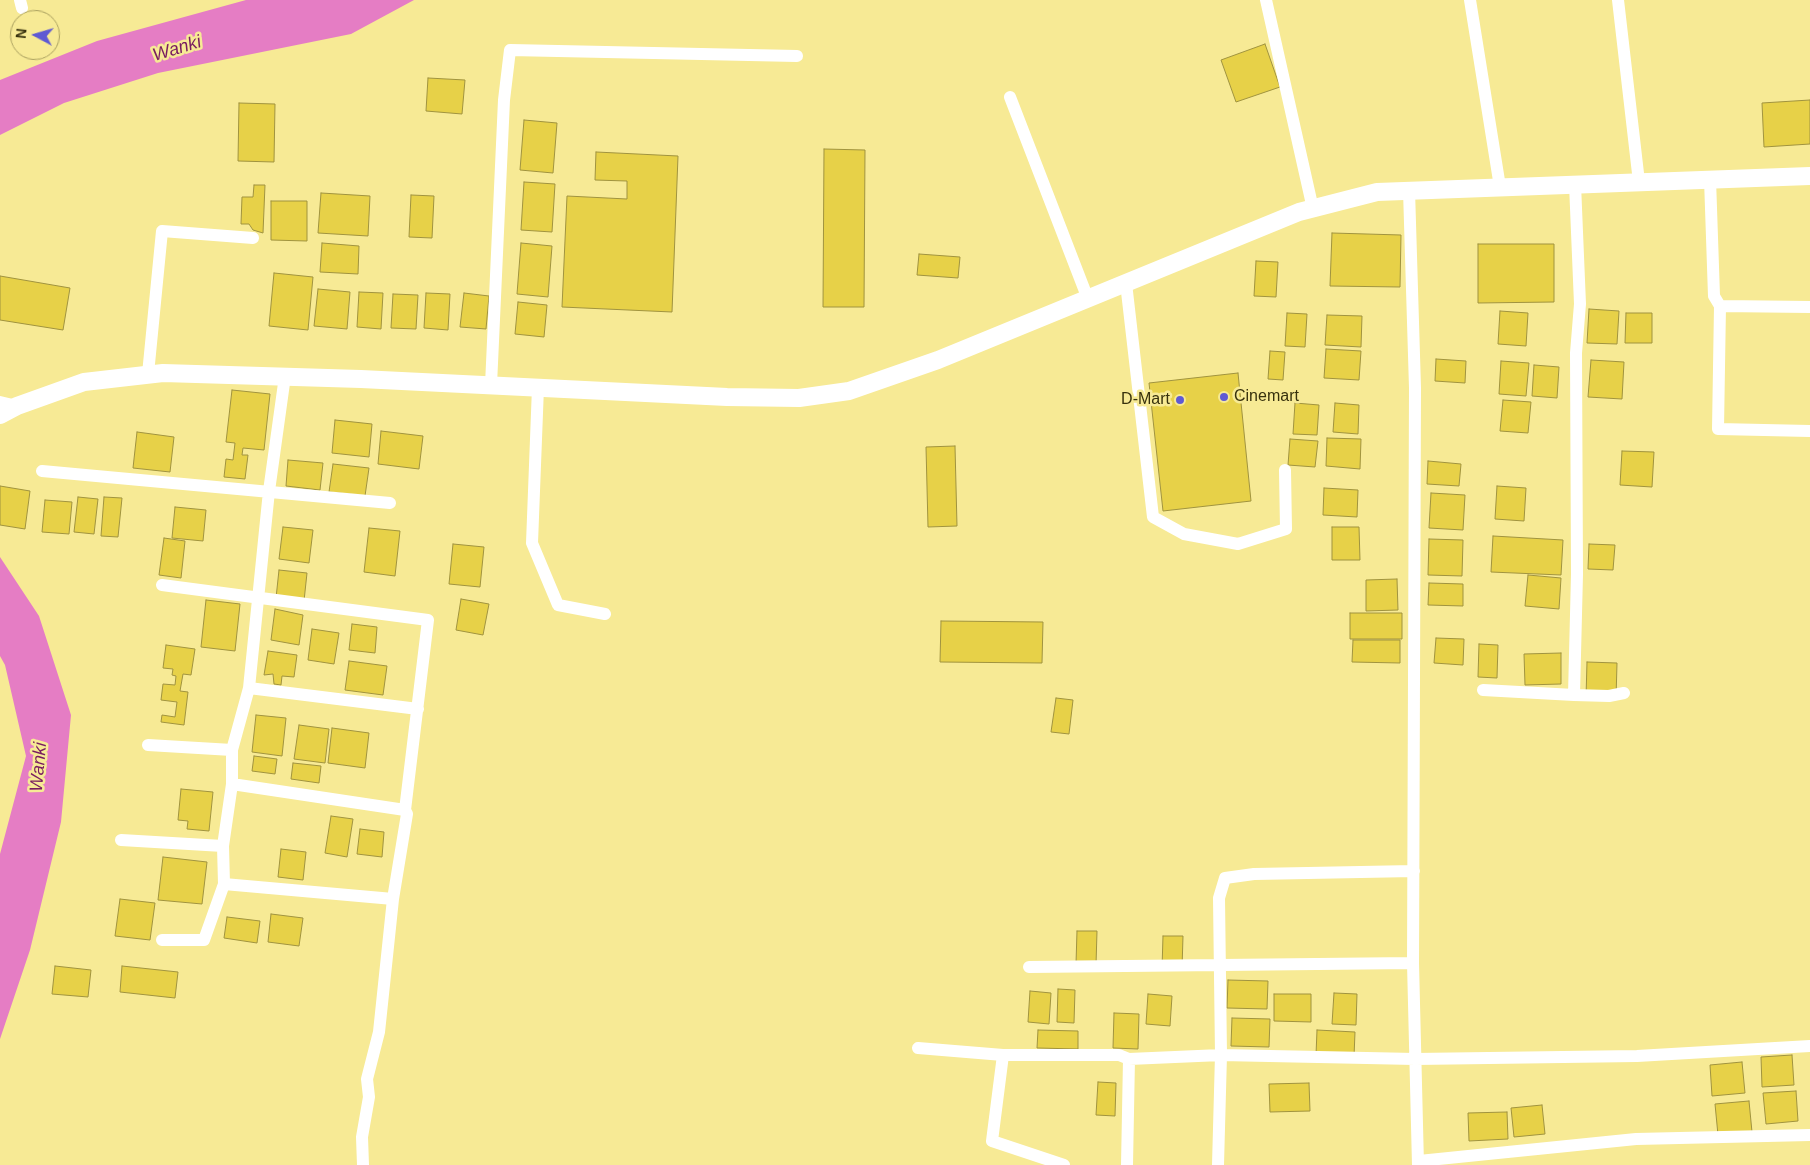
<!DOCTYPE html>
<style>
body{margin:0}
#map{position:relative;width:1810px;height:1165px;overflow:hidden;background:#f7ea95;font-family:Arial,sans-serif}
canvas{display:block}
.north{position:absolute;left:10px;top:10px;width:50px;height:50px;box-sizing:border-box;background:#f7ea95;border:1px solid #aaa05f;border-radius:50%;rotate:276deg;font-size:14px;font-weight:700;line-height:20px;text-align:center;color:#37310d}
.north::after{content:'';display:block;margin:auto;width:18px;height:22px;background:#5f5ad3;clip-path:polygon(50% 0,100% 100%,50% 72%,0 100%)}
</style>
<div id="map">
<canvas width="1810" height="1165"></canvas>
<div class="north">N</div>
</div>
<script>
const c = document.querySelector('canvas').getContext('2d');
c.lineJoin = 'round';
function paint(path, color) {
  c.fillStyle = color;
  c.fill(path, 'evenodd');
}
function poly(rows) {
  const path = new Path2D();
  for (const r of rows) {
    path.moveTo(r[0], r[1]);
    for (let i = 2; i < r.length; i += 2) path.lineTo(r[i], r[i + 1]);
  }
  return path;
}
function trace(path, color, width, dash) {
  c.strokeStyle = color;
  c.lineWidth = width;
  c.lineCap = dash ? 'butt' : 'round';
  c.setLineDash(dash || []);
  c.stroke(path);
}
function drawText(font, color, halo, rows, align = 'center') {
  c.font = font + ' Arial,sans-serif';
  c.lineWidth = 5;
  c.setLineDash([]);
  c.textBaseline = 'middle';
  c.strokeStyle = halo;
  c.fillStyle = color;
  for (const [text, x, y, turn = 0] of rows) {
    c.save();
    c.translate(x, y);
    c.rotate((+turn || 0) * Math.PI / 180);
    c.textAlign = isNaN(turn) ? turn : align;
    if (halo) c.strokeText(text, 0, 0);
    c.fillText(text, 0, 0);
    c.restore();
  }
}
paint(poly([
 [246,0,414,0,351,34,158,73,64,103,0,135,0,80,97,41],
 [0,557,39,616,71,715,61,822,30,950,0,1039,0,854,26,756,5,665,0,656]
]), '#e57dc4');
const building = poly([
 [1265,44,1280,87,1236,102,1221,60,1265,44],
 [428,78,465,80,462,114,426,111,428,78],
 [1810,100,1810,144,1764,147,1762,103,1810,100],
 [239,103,275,104,274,162,238,161,239,103],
 [524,120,557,123,553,173,520,170,524,120],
 [824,149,865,150,864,307,823,307,824,149],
 [596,152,678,156,672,312,562,307,567,196,627,199,627,181,595,180,596,152],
 [524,182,555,184,552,232,521,230,524,182],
 [254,185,265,185,263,233,253,230,249,224,241,224,242,197,253,197,254,185],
 [321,193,370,196,368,236,318,233,321,193],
 [411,195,434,196,432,238,409,237,411,195],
 [271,201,307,201,307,241,271,240,271,201],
 [1332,233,1401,235,1400,287,1330,286,1332,233],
 [322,243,359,246,358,274,320,272,322,243],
 [521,243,552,246,548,297,517,294,521,243],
 [1478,244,1554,244,1554,302,1478,303,1478,244],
 [919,254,960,257,958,278,917,275,919,254],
 [1256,261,1278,262,1276,297,1254,296,1256,261],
 [274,273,313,277,308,330,269,326,274,273],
 [0,276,70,288,63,330,0,320,0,276],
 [318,289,350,292,347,329,314,326,318,289],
 [359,292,383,293,381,329,357,327,359,292],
 [426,293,450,294,448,330,424,328,426,293],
 [464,293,489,296,486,329,460,327,464,293],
 [393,294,418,295,416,329,391,328,393,294],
 [518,302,547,305,544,337,515,334,518,302],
 [1589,309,1619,311,1617,344,1587,343,1589,309],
 [1500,311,1528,313,1526,346,1498,344,1500,311],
 [1287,313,1307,314,1305,347,1285,346,1287,313],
 [1626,313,1652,313,1652,343,1625,343,1626,313],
 [1327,315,1362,316,1361,347,1325,345,1327,315],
 [1326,349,1361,351,1359,380,1324,378,1326,349],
 [1270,351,1285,352,1283,380,1268,379,1270,351],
 [1436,359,1466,361,1465,383,1435,381,1436,359],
 [1591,360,1624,362,1622,399,1588,397,1591,360],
 [1501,361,1529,363,1526,396,1499,394,1501,361],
 [1534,365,1559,367,1557,398,1532,396,1534,365],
 [1238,373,1251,501,1163,511,1149,383,1238,373],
 [232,390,270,394,264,450,243,448,242,455,248,455,245,479,224,477,226,459,233,460,235,443,226,442,232,390],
 [1503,400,1531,402,1528,433,1500,431,1503,400],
 [1295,403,1319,405,1317,435,1293,434,1295,403],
 [1335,403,1359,405,1358,434,1333,432,1335,403],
 [335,420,372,424,369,457,332,453,335,420],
 [381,431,423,436,419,469,378,464,381,431],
 [137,432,174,437,170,472,133,468,137,432],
 [1327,438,1361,439,1360,469,1326,466,1327,438],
 [1290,439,1318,441,1315,467,1288,465,1290,439],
 [955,446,957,526,928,527,926,447,955,446],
 [1622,451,1654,452,1652,487,1620,485,1622,451],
 [288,460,323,463,320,490,286,486,288,460],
 [1428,461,1461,464,1459,486,1427,484,1428,461],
 [333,464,369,468,365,496,329,492,333,464],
 [0,486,30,491,25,529,0,525,0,486],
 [1497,486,1526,488,1524,521,1495,519,1497,486],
 [1324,488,1358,490,1357,517,1323,515,1324,488],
 [1431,493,1465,495,1463,530,1429,528,1431,493],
 [78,497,98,499,94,534,74,532,78,497],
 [104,497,122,498,118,537,101,536,104,497],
 [45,500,72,502,69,534,42,532,45,500],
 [175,507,206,510,203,541,172,538,175,507],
 [283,527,313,530,309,563,279,559,283,527],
 [1332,527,1359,527,1360,560,1332,560,1332,527],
 [369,528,400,531,395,576,364,572,369,528],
 [1493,536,1563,540,1561,575,1491,572,1493,536],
 [164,538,185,541,181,578,159,575,164,538],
 [1429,539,1463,540,1462,576,1428,575,1429,539],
 [453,544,484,547,480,587,449,584,453,544],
 [1589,544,1615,545,1613,570,1588,569,1589,544],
 [279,570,307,573,304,601,276,598,279,570],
 [1528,575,1561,578,1559,609,1525,606,1528,575],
 [1397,579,1398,610,1366,611,1366,580,1397,579],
 [1429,583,1463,584,1463,606,1428,605,1429,583],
 [461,599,489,604,483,635,456,630,461,599],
 [206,600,240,604,235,651,201,647,206,600],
 [275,609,303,615,299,645,271,640,275,609],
 [1350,613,1402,613,1402,639,1350,639,1350,613],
 [941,621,1043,622,1042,663,940,662,941,621],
 [352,624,377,627,375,653,349,650,352,624],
 [312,629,339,633,334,664,308,660,312,629],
 [1436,638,1464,639,1463,665,1434,663,1436,638],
 [1353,640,1400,640,1400,663,1352,662,1353,640],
 [1479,644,1498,645,1497,678,1478,677,1479,644],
 [166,645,195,649,191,675,183,674,180,691,188,692,184,725,161,722,162,715,175,717,177,702,161,700,163,684,175,685,176,676,172,675,173,669,163,668,166,645],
 [268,651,297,655,294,677,282,676,281,685,274,684,273,674,264,675,268,651],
 [1561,653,1561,684,1525,685,1524,654,1561,653],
 [349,661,387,666,383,695,345,690,349,661],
 [1587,662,1617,663,1616,699,1586,698,1587,662],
 [1056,698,1073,700,1069,734,1051,732,1056,698],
 [256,715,286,718,282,756,252,752,256,715],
 [299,725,329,729,325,763,294,759,299,725],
 [332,728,369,733,365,768,328,763,332,728],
 [254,756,277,759,275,774,252,771,254,756],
 [293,763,321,766,319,783,291,779,293,763],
 [181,789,213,792,209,831,187,829,188,821,178,820,181,789],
 [331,816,353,819,347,857,325,853,331,816],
 [360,829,384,832,382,857,357,854,360,829],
 [281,849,306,852,303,880,278,877,281,849],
 [163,857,207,862,202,904,158,900,163,857],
 [120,899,155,903,150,940,115,936,120,899],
 [271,914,303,918,299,946,268,942,271,914],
 [227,917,260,921,257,943,224,938,227,917],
 [1077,931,1097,931,1096,965,1076,964,1077,931],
 [1163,936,1183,936,1182,969,1162,969,1163,936],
 [55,966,91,970,88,997,52,994,55,966],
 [122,966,178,972,175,998,120,992,122,966],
 [1228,980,1268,981,1267,1009,1227,1008,1228,980],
 [1058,989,1075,990,1074,1023,1057,1022,1058,989],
 [1030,991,1051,993,1049,1024,1028,1022,1030,991],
 [1334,993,1357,994,1356,1025,1332,1024,1334,993],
 [1148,994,1172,996,1170,1026,1146,1024,1148,994],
 [1274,994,1311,994,1311,1022,1274,1021,1274,994],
 [1114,1013,1139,1014,1138,1049,1113,1048,1114,1013],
 [1232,1018,1270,1019,1269,1047,1231,1046,1232,1018],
 [1038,1030,1078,1031,1078,1049,1037,1048,1038,1030],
 [1317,1030,1355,1032,1354,1057,1316,1055,1317,1030],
 [1792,1055,1794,1085,1762,1087,1761,1057,1792,1055],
 [1742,1062,1745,1093,1712,1096,1710,1065,1742,1062],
 [1098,1082,1116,1083,1115,1116,1096,1115,1098,1082],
 [1309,1083,1310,1111,1270,1112,1269,1084,1309,1083],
 [1796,1091,1798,1121,1766,1124,1763,1093,1796,1091],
 [1749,1101,1752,1132,1718,1135,1715,1104,1749,1101],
 [1542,1105,1545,1134,1514,1137,1511,1108,1542,1105],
 [1507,1112,1508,1139,1469,1141,1468,1113,1507,1112]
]);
paint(building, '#e7d148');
trace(building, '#a0933f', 1);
trace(poly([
 [20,0,22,8],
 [1266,0,1313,209],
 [1470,0,1500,187],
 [1618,0,1639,182],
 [1010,97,1088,299],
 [1710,179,1714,296,1720,306,1718,429,1810,431],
 [1409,190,1415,388,1413,963,1418,1165],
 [1126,283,1153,517,1184,534,1238,544,1286,529,1285,470],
 [1720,306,1810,307],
 [148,374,162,231,253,238],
 [491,385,504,100,510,50,797,56],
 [538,387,532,543,558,605,605,614],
 [0,402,17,406],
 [42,471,390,503],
 [162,585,428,620,405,810,407,814,393,899,379,1032,367,1079,369,1097,362,1137,363,1165],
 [249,688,418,709],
 [1483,690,1574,695,1577,574,1576,353,1580,304,1575,184],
 [1574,695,1609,696,1624,693],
 [148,745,232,750],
 [232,784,405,810],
 [121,840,223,846],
 [224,884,393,899],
 [162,940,204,940,224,884,223,846,232,784,232,750,249,688,269,491,285,376],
 [1029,967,1413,963],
 [918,1048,1003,1055,1119,1055,1129,1059,1221,1055,1415,1059,1637,1056,1810,1046],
 [1003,1055,992,1141,1064,1165],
 [1419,1161,1636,1139,1810,1135],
 [1127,1165,1129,1059],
 [1218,1165,1221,1055,1219,898,1225,878,1254,874,1414,871]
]), '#fff', 12);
trace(poly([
 [0,415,17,406,84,382,163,373,361,379,727,397,799,398,849,391,938,360,1299,212,1377,192,1810,176]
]), '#fff', 18);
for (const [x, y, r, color] of [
 [1224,397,5,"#5f5ad3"],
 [1180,400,5,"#5f5ad3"]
]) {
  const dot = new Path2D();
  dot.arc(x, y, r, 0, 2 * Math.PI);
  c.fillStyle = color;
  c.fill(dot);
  trace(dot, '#f7ea95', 2);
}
drawText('16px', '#37310d', '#f7ea95', [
 ["Cinemart",1234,397],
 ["D-Mart",1170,400,"right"]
], 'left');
drawText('italic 18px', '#781c60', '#f7ea95', [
 ["Wanki",177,49,-17],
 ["Wanki",39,767,-85]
]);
</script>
